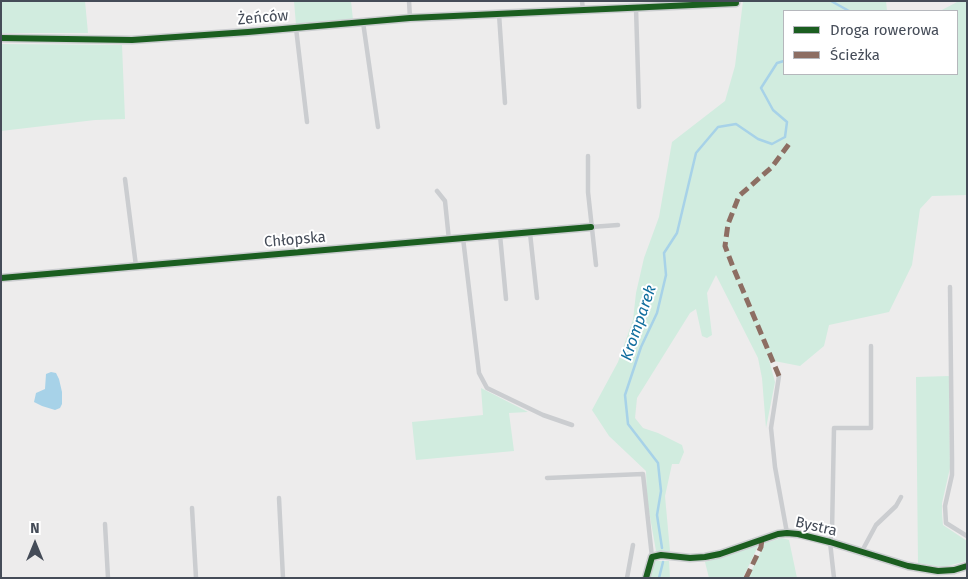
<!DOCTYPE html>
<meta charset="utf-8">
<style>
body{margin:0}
#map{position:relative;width:968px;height:579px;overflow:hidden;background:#edecec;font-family:"Fira Sans",sans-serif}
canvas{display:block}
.frame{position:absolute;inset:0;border:2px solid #454c58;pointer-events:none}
.legend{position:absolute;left:783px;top:10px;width:175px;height:65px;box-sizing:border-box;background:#fff;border:1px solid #b5b7bc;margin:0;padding:6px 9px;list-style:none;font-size:15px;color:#454c58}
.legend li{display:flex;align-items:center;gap:10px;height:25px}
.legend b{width:25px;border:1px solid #b5b7bc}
.north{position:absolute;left:10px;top:519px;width:50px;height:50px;-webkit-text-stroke:4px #fff;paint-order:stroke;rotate:0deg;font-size:14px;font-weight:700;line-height:20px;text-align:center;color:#454c58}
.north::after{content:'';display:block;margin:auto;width:18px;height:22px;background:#454c58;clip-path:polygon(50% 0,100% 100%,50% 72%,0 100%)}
</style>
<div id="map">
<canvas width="968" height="579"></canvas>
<div class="frame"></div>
<ul class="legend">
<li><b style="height:6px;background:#1b5e20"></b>Droga rowerowa</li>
<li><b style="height:6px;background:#8d6e63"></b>Ścieżka</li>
</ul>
<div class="north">N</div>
</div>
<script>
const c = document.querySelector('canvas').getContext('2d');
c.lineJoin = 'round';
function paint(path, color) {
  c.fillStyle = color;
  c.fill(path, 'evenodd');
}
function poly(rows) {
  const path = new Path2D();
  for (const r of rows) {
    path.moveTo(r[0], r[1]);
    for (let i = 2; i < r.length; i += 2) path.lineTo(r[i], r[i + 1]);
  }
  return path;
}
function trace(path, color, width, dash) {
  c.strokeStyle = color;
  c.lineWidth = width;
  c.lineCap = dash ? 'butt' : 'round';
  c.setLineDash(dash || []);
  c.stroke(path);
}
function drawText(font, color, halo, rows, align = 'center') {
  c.font = font + ' "Fira Sans",sans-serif';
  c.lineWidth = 4;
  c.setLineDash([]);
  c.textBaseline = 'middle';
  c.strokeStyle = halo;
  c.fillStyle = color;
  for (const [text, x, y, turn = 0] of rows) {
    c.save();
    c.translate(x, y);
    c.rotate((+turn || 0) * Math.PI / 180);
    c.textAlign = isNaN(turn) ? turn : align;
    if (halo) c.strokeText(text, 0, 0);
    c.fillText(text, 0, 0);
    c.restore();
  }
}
paint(poly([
 [1,1,85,1,88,33,1,33],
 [294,1,351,1,353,20,296,25],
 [743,1,886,1,887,11,784,11,784,74,957,74,957,11,940,11,959,1,967,1,967,195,932,196,920,209,912,265,889,312,829,325,824,346,800,366,769,360,775,382,766,428,762,378,758,358,716,275,707,293,712,335,707,338,702,336,696,309,690,313,637,398,635,418,643,428,658,433,682,445,684,452,679,464,672,464,665,496,670,551,656,551,647,500,646,471,609,436,592,410,618,362,633,320,636,293,644,258,659,217,672,142,725,101,735,66],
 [1,44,122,45,125,119,95,120,1,131],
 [949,376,950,468,942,503,942,514,943,525,967,541,967,561,943,567,918,563,916,377],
 [481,388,528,412,509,413,514,451,416,460,412,422,483,415],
 [782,538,789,540,797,578,748,578,765,543],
 [759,544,743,578,709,578,705,562],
 [654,561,669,561,670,578,650,578]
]), '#d1ecdf');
paint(poly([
 [51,372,56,373,59,379,62,392,62,404,60,408,55,410,42,406,34,402,36,393,45,389,46,374]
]), '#a7d2e8');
trace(poly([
 [831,1,849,11],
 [662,548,657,515,661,491,658,463,628,424,625,395,641,347,657,313,666,275,664,253,677,233,696,153,718,127,736,124,758,139,772,144,785,137,787,122,773,110,761,88,777,63,784,61],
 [659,578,663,562]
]), '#a7d2e8', 2.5);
trace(poly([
 [409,1,410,18],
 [582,1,583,10],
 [636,8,639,107],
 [499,14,505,103],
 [363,22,378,127],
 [296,28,307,122],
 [588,156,588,192,596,265],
 [125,179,136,266],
 [437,191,445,201,449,240],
 [591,227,618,225],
 [530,233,537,298],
 [500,235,506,299],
 [463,238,479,373,487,388,543,415,572,425],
 [950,287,952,459,952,475,945,506,946,523,967,536],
 [779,376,771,428,775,467,787,533],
 [547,478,643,474,652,557],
 [279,498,283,578],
 [192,508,196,578],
 [105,524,108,578],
 [862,551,876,525,896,506,901,497],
 [627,578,633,545],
 [834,578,830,542,832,532,834,428,871,428,871,346]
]), '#cbcdd0', 4.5);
trace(poly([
 [1,38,132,40,248,32,410,18,736,3],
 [1,278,591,227],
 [646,578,652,557,661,555,690,558,705,557,720,554,778,534,787,533,798,534,830,542,908,566,938,571,954,570,967,566]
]), '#cbcdd0', 9);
trace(poly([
 [779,376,733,267,725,246,728,224,739,196,772,167,789,144],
 [746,578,761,547,762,539]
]), '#8d6e63', 5, [10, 5]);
trace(poly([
 [1,38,132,40,248,32,410,18,736,3],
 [1,278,591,227],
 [646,578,652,557,661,555,690,558,705,557,720,554,778,534,787,533,798,534,830,542,908,566,938,571,954,570,967,566]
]), '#1b5e20', 6);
drawText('15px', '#454c58', '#fff', [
 ["Żeńców",263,18,-5],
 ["Chłopska",295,240,-5],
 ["Bystra",816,527,13]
]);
drawText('italic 16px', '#116e9e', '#fff', [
 ["Kromparek",639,323,-71]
]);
</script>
